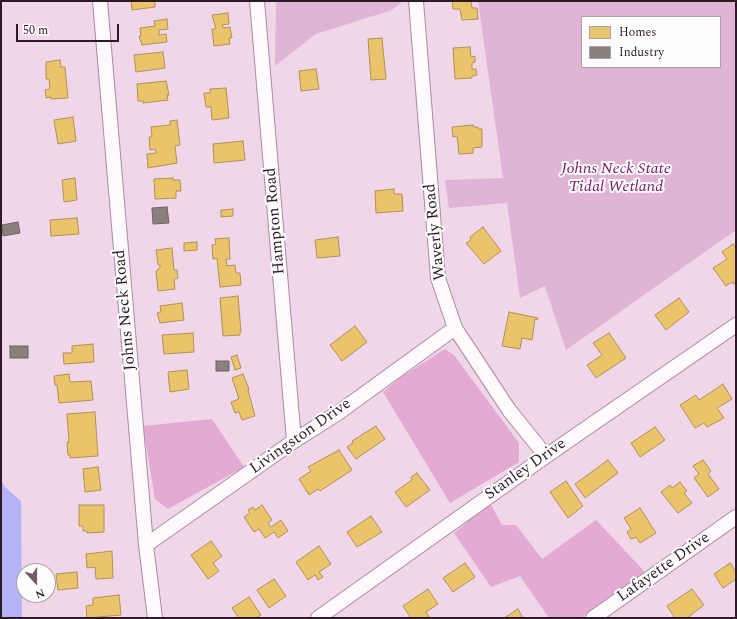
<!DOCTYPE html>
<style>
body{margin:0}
#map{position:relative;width:737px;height:619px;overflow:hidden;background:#f1d5e9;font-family:Spectral,serif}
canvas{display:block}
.frame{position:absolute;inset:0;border:2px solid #2f1929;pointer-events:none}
.legend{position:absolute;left:581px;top:16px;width:140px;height:52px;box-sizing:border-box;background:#fdfdfd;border:1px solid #aba2a8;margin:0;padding:5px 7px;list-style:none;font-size:12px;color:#2f1929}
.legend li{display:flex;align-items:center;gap:8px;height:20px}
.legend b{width:20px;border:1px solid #aba2a8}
.north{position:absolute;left:16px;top:563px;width:40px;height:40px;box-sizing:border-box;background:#fdfdfd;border:1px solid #aba2a8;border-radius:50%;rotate:159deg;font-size:11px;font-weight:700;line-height:16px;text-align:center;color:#2f1929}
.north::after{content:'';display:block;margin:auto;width:14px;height:18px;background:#735b6c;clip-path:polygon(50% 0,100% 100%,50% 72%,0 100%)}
.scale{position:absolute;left:16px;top:24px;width:103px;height:18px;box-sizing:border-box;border:2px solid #2f1929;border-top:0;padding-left:5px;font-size:12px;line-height:14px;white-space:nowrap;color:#2f1929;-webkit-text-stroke:3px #fdfdfd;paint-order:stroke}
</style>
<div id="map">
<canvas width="737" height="619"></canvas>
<div class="frame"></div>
<ul class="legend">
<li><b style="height:11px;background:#e9c46a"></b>Homes</li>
<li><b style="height:11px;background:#8a817c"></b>Industry</li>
</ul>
<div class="north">N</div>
<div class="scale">50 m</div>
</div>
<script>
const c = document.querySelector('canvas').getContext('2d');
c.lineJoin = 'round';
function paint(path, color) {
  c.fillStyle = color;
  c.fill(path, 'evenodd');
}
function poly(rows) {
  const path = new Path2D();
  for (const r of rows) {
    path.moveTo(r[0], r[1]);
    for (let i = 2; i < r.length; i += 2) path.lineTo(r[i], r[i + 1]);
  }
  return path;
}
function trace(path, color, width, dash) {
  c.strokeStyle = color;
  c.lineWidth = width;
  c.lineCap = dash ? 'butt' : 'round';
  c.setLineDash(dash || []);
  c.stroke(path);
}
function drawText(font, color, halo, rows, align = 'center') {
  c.font = font + ' Spectral,serif';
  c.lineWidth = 4;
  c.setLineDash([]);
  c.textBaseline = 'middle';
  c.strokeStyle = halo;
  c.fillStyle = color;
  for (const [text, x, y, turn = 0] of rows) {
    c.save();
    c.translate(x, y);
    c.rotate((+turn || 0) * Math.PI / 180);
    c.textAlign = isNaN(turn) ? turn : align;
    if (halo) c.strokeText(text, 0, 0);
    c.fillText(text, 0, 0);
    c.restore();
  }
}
paint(poly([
 [276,1,401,1,401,3,392,10,316,34,275,66],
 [478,1,736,1,736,230,566,350,545,286,520,298,507,203,449,208,445,180,503,178],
 [582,17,720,17,720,67,582,67]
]), '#e0b4d4');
paint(poly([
 [445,349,454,355,519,443,519,462,450,503,383,392,401,377],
 [212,419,244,467,168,509,155,499,143,426],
 [490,503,502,525,516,525,542,559,596,520,645,572,581,618,549,618,520,576,491,587,454,533]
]), '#e3aad4');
paint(poly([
 [1,480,5,487,21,501,22,618,1,618]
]), '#b4b3f6');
const homes = poly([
 [131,1,155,1,155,7,132,10,131,1],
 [452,1,471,1,472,8,477,8,478,19,462,20,460,9,453,9,452,1],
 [228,13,229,24,222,25,223,28,230,27,232,38,229,38,230,44,214,46,212,29,216,29,212,15,228,13],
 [167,19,168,29,159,30,159,35,166,34,167,42,142,45,139,36,141,36,140,28,155,26,154,21,167,19],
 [382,38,386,79,371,80,368,39,382,38],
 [470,47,471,57,475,56,475,62,472,63,472,69,476,69,477,75,472,76,472,78,455,79,453,48,470,47],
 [163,52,165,68,136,72,134,55,163,52],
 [60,60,61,67,65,67,68,98,51,99,51,97,46,98,45,90,50,89,49,79,46,79,46,62,60,60],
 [316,69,319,89,301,91,299,71,316,69],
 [166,81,169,95,167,95,168,100,143,103,143,101,138,101,137,84,166,81],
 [226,88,229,118,212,120,211,107,206,107,204,93,210,93,210,89,226,88],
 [73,117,76,141,58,144,54,120,73,117],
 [177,120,180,145,175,146,177,163,148,168,147,154,156,153,155,149,150,150,149,137,152,137,151,127,170,125,170,121,177,120],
 [473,125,473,127,478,127,478,129,482,129,482,147,473,148,473,153,459,154,457,136,453,137,452,127,473,125],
 [243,141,245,160,214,163,213,144,243,141],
 [75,178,77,200,64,202,62,180,75,178],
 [173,178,173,180,180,180,181,191,176,191,176,198,155,199,154,179,173,178],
 [394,189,394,194,402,194,403,211,376,213,375,191,394,189],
 [233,209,233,216,221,217,221,210,233,209],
 [77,218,79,234,51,236,50,220,77,218],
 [483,227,501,251,484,264,466,243,471,240,470,237,483,227],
 [338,237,340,256,317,258,315,240,338,237],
 [229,238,230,259,226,259,227,266,235,265,236,273,240,273,241,285,220,287,217,258,213,259,212,245,216,244,215,239,229,238],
 [197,242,197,250,184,251,184,243,197,242],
 [733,244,736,248,736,282,733,284,732,282,726,286,713,268,727,259,722,252,733,244],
 [172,248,174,270,177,270,178,278,174,279,175,289,158,291,156,271,160,268,160,265,158,265,156,250,172,248],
 [238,296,241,332,240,332,240,335,223,336,220,298,238,296],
 [679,298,689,312,666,330,655,315,679,298],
 [182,303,184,320,160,323,157,313,161,312,160,306,182,303],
 [509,312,538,318,537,320,535,319,532,340,522,338,520,349,502,346,509,312],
 [355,326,367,342,342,361,330,345,355,326],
 [193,333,194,352,164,354,162,335,193,333],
 [609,333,626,358,596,378,587,365,602,355,593,343,609,333],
 [93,344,94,362,64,364,63,353,72,353,72,346,93,344],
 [237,355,241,368,235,370,231,357,237,355],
 [187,370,189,389,170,392,168,372,187,370],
 [69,374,70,382,91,381,93,400,59,403,57,385,55,385,54,376,69,374],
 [243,374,249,389,248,390,255,416,242,420,239,412,235,413,231,402,239,399,232,378,243,374],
 [723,384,732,399,717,408,724,418,707,427,704,423,695,428,680,405,696,395,699,400,723,384],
 [95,412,98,456,70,458,70,455,68,455,67,442,69,442,67,414,95,412],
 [376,426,385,439,356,459,347,447,353,443,352,441,376,426],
 [655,427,665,440,640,457,631,443,655,427],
 [339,450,352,470,320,491,318,489,309,495,299,479,311,471,308,467,339,450],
 [608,460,618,473,585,498,575,484,608,460],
 [703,460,711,471,708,474,719,489,708,497,694,478,699,474,693,466,703,460],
 [98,467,101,490,85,492,83,469,98,467],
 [417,473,430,490,406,507,395,492,412,480,411,477,417,473],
 [566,481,583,506,568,518,550,492,566,481],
 [680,482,687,491,684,493,692,503,678,513,661,492,670,485,672,488,680,482],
 [79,505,104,505,104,532,87,533,87,531,83,531,83,526,79,526,79,505],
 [262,505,272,520,268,523,271,527,281,520,288,531,278,538,274,532,265,538,259,529,254,532,244,517,250,513,248,510,253,507,255,510,262,505],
 [640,508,656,533,640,543,636,537,631,539,627,532,631,529,624,518,640,508],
 [371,516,382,532,357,547,347,532,371,516],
 [211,541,222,556,213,563,219,571,208,579,191,555,211,541],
 [319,546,331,564,319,572,323,577,318,580,315,575,308,580,296,562,319,546],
 [112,551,113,578,96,579,95,567,87,568,86,554,112,551],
 [465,563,475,577,453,592,443,578,465,563],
 [730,563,736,572,736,579,723,588,714,574,730,563],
 [77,572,78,588,58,590,56,574,77,572],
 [274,579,286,596,269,608,257,590,274,579],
 [428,589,438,604,426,612,430,618,411,618,403,606,428,589],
 [692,589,704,605,687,618,675,618,667,606,692,589],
 [119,595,121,615,87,618,86,606,93,605,93,598,119,595],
 [249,597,261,615,256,618,239,618,232,608,249,597],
 [518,609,523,618,504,618,518,609]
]);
paint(homes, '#e9c46a');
trace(homes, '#b19156', 1);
const industry = poly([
 [167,207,169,223,153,224,152,208,167,207],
 [18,222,20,233,3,236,2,225,18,222],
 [10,346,28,346,28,358,10,358,10,346],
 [216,361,229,361,229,371,216,371,216,361]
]);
paint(industry, '#8a817c');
trace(industry, '#6f6263', 1);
const street = poly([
 [100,1,146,545,155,618],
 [257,1,294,441],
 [416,1,438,278,455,328,509,410,546,456],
 [146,545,294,441,338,413,455,328],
 [318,618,546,456,736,325],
 [593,618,736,517]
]);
trace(street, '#a68f9f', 16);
trace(street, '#fdf9fc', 14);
drawText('italic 16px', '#741563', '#fdfdfd', [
 ["Johns Neck State",616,170],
 ["Tidal Wetland",616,188]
]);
drawText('16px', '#2f1929', '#fdfdfd', [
 ["Hampton Road",276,221,-95],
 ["Waverly Road",436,232,-96],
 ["Johns Neck Road",126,310,-95],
 ["Livingston Drive",301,437,-35],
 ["Stanley Drive",526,470,-35],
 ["Lafayette Drive",664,568,-35]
]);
</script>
